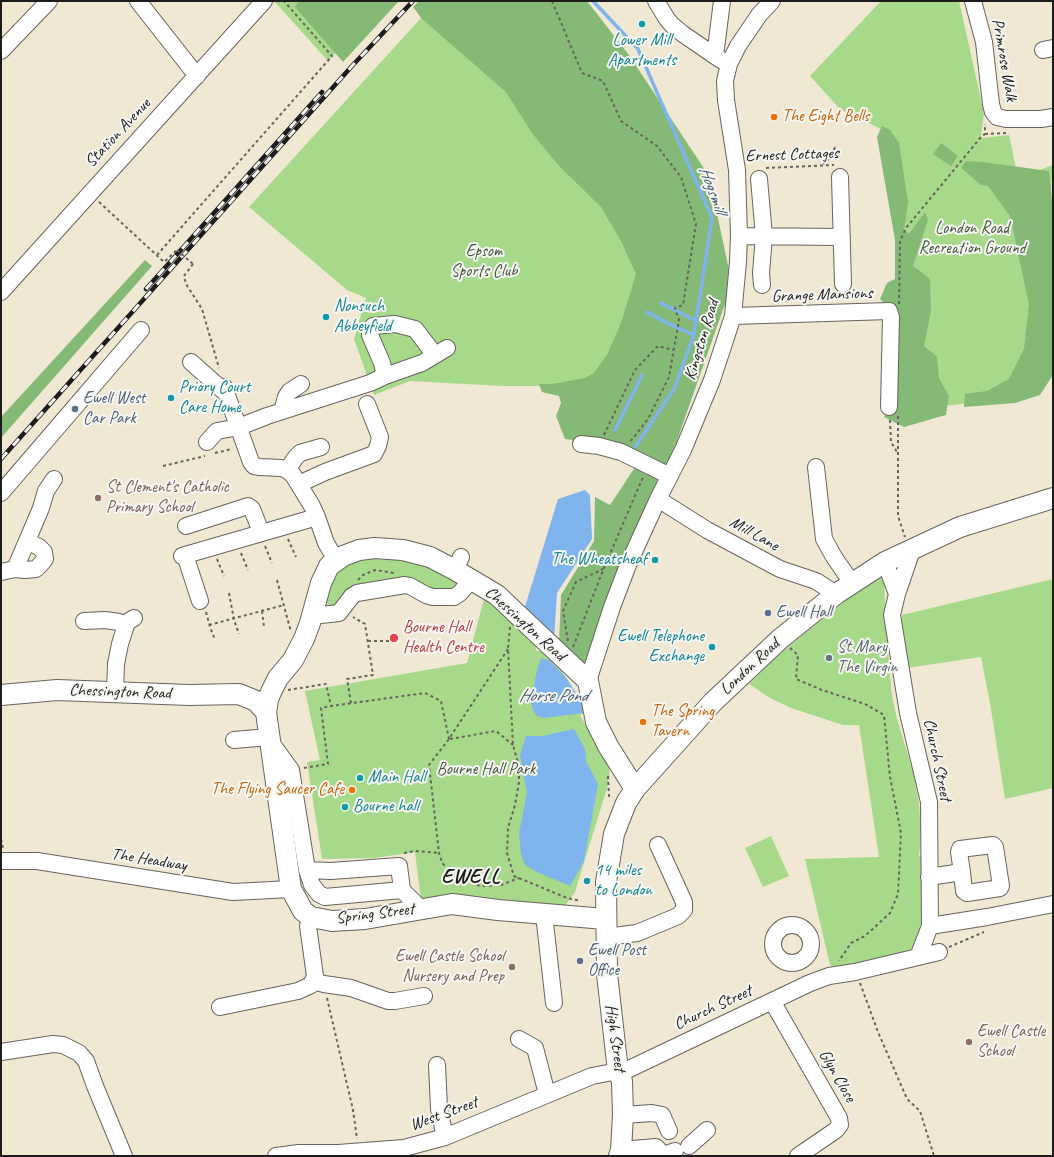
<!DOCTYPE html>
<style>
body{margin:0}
#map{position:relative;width:1054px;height:1157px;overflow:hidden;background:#f1e8d4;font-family:Caveat,sans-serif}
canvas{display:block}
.frame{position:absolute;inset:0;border:2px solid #1c1c1c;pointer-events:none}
</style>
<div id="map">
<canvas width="1054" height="1157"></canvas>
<div class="frame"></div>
</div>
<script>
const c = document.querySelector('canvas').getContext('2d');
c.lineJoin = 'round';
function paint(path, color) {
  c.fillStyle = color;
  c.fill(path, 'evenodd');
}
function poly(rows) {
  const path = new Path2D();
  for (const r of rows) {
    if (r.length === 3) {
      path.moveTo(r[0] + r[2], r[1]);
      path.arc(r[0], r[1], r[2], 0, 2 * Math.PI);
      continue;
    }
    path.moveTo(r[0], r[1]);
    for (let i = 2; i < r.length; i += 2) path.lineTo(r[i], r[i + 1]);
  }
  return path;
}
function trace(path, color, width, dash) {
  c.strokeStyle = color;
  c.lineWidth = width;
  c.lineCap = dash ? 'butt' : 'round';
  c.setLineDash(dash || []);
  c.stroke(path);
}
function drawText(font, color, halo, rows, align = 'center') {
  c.font = font + ' Caveat,sans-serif';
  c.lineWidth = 4;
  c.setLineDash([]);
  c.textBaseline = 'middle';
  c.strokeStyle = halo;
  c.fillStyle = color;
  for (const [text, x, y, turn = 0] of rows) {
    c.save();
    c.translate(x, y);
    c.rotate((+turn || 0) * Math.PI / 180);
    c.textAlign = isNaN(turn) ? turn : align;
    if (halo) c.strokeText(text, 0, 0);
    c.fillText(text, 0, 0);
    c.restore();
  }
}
paint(poly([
 [274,1,385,1,328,61],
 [881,1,959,1,984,113,981,136,982,138,1009,135,1018,178,1053,165,1040,337,1022,396,908,411,897,241,885,131,840,109,810,76],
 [421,18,507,91,603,205,621,237,638,274,622,323,607,358,590,381,553,386,502,386,410,381,374,395,354,339,366,298,347,290,249,207],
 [402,554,465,583,445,593,408,581,333,609,327,603,326,592,331,576,346,561],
 [881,576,884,576,886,629,892,696,897,719,913,772,919,803,921,836,919,856,922,857,922,924,913,948,910,950,901,954,836,968,830,965,805,859,879,857,859,725,843,725,791,708,770,698,749,684,775,658,805,633,850,597],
 [1053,579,1053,788,1005,799,990,703,981,657,907,668,902,629,902,615],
 [485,595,535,641,536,650,542,652,561,670,583,704,584,713,580,715,610,766,608,785,575,892,562,910,475,896,421,900,415,852,375,858,322,859,307,762,320,760,305,691,467,663],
 [771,836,789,876,763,887,745,848]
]), '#a6da8a');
paint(poly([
 [299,1,399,1,343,62,295,7],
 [419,1,587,1,629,55,709,176,732,284,663,480,619,569,583,667,559,643,561,595,594,541,595,497,610,505,641,458,589,442,565,439,556,416,561,403,559,396,542,392,539,384,552,384,585,378,594,373,608,353,621,323,636,274,620,239,601,207,558,165,532,133,506,92,422,19,413,7],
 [882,126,890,130,899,143,908,202,904,230,909,234,925,212,928,220,913,266,930,279,931,311,924,346,937,357,939,378,949,396,946,415,904,427,884,417,896,400,895,313,880,299,887,283,895,279,895,240,877,137],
 [941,143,958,156,951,166,933,154],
 [966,161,982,162,1049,171,1053,208,1053,375,1040,395,1015,403,964,407,965,394,987,391,1009,379,1024,349,1029,304,1010,216,988,186,981,185,961,168],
 [145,260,152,266,1,438,1,417]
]), '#84ba76');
paint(poly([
 [585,490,590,495,592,539,557,593,554,640,524,610,558,499],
 [541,658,549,660,567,679,583,704,584,713,544,718,537,716,533,710,531,701,537,670],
 [574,729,585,749,586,761,598,784,584,861,570,886,539,873,525,865,521,854,519,833,527,793,520,755,526,736,542,736]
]), '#80b4ee');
trace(poly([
 [593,1,638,49,712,218,694,335,674,389,635,447],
 [661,303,696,321],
 [647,312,667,323,694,335],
 [615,430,642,375]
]), '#80b4ee', 3.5);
const minor = poly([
 [138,1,197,76],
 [656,1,667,19,672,25,683,34,715,56],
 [722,1,715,56,723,61],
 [973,1,984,42,991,104,993,112,997,117,1006,119,1041,119,1053,117],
 [1043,50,1053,48],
 [1,51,49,1],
 [840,177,843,284],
 [759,179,764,236,761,273,762,285],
 [739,236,842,237],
 [1,292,264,1],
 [733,316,889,311,891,317,889,407],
 [191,362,227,394],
 [385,376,422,363,447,348],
 [224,387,251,462,254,466,260,467,281,468,287,470,293,475,312,506,317,517,326,543,336,560],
 [282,411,286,397,289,392,301,384],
 [207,442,217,431,239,427,267,416,370,383,385,376,382,363,370,335,370,330,373,326,395,324,415,329,435,355],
 [581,444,599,446,621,452,670,476],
 [816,467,824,539,834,557,852,583],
 [287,470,296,457,300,453,321,447],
 [299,484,325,472,374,454,378,446,380,437,367,404],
 [1,493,141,330],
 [658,499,707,530,750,553,780,569,816,581,836,594],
 [186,526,248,506,252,509,261,532],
 [185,555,200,601],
 [182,556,317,517],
 [885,562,897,594,892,615,908,713,929,802,930,926,918,957],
 [15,569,27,541],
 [455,570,461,557],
 [1,572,15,569,25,570,36,569,41,564,45,559,44,552,39,547,27,541,41,508,46,491,54,479],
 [897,594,910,556,909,549],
 [312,616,339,613,352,596,357,593,405,585,410,586,426,595,433,597,454,597,460,593,472,579],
 [84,621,105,620,119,622,126,625],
 [588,681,612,607,628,565,658,499,683,450,712,380,733,316,738,262,739,236,737,170,726,100,725,81,729,64,738,46,759,15,772,1],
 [115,692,116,664,120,644,126,625,129,621,134,618],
 [234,740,269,737],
 [270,741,291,770,307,870,312,885,319,894,325,897,402,890,421,909],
 [1,861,37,861,233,892,291,889],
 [307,870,331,871,399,866,402,890],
 [929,877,962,872,964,891,967,893,1000,888,1001,886,995,847,993,845,960,849,959,852,962,872],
 [547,914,545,923,554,1003],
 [792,944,19],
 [930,926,987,917,1053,904],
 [606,937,637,933,678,916,684,910,684,902,658,845],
 [313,981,324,984,351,988,388,1001,395,1001,424,996],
 [772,1001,839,1118,840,1125,836,1130,798,1156],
 [220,1007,298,991,311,985,315,976,308,926,311,917],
 [519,1039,535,1048,547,1094],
 [1,1052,53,1044,63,1045,79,1053,86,1061,95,1086,124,1156],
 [437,1065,439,1109,445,1137],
 [623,1115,652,1113,662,1115,669,1131],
 [689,1146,707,1130],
 [621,1150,656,1147,663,1155,675,1151],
 [276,1156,299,1153,338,1153,404,1148,445,1137,592,1076,618,1071,627,1070,810,983,829,976,855,972,939,952]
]);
const major = poly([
 [1,695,57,690,189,695,239,694,256,701,266,712],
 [605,919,498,910,452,904,365,919,332,921,311,917,303,911,291,889,266,712,268,700,271,692,278,678,293,660,304,639,310,623,321,583,329,566,343,556,359,550,375,548,403,550,430,557,455,570,497,595,588,681,596,722,608,746,635,789],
 [619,1156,621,1150,623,1115,622,1081,618,1071,607,974,606,882,614,834,626,803,635,789,713,702,780,639,836,594,885,562,960,527,1053,498]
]);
trace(minor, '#67635c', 18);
trace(major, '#67635c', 22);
trace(poly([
 [552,1,582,73,603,81,621,121,657,146,681,177,696,224,683,305,675,308,679,320,669,377,648,419,630,442],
 [985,134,1006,133],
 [823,164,828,160,836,146],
 [766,168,834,165],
 [99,202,164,262,177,250],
 [157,255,332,56,284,1],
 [193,264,184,276,186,284,202,309,219,368],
 [899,304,900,241,906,228,981,137,985,134,985,124],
 [898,416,898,516,905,537],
 [890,420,891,442,897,452],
 [604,435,635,370,658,346,673,350],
 [215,453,232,449],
 [163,466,205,456],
 [288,539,296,557],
 [265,546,272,563],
 [241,553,248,570],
 [217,559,224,576],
 [277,580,291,632],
 [358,580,363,575,375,570,394,573],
 [229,593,234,620,239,634],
 [262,611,264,627],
 [206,612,210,627,215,640],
 [209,625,284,605],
 [510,627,508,648,513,745,519,766,519,782,515,805,508,828,507,853,514,876,567,898,581,901],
 [368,641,389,641],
 [568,641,563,611,576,582,603,569],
 [573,647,604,568,643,477],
 [790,648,798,655,796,679,822,690,865,704,884,715,890,777,901,833,898,894,890,913,865,936,851,943,839,961],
 [508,649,449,739,429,765,439,853,442,862,449,873,460,880,481,886,501,885,519,878],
 [288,690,326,684,331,706],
 [351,703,347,679,373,675,365,624,353,617],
 [450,739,496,731,513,745],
 [304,768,328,764,321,708,331,706,425,693,441,701,449,739],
 [608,776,609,796,613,797],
 [1,839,3,848],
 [404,853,415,851,439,853],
 [949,947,984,932],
 [860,983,878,1032,907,1099,920,1111,934,1156],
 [327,998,353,1110,357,1139]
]), '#67635c', 2, [3, 3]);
trace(minor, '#fff', 16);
trace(major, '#fff', 20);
const rail = poly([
 [146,289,322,92],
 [1,459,352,66,413,1]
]);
trace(rail, '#1c1c1c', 4.5);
trace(rail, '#f6f6f2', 3, [9]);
trace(poly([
 [177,250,193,264]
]), '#67635c', 2, [3, 3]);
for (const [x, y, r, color] of [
 [642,24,4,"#0f9aa8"],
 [774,117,4,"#e8710a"],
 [326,317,4,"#0f9aa8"],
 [171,398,4,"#0f9aa8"],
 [75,409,4,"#5c6f8a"],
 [98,498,4,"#8d6e63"],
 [655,560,4,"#0f9aa8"],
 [768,613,4,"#5c6f8a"],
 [394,638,5,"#e0444e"],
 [712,647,4,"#0f9aa8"],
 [829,658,4,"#6b7280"],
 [643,722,4,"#e8710a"],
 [360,778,4,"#0f9aa8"],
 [352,790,4,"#e8710a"],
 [345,807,4,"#0f9aa8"],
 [587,881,4,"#0f9aa8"],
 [580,961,4,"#5c6f8a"],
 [512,967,4,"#8d6e63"],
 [969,1042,4,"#8d6e63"]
]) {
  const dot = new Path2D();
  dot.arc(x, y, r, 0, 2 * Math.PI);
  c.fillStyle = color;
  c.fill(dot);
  trace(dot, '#f6f6f2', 1.5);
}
drawText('17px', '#0d838f', '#f6f6f2', [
 ["Lower Mill",642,41,"center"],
 ["Apartments",642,61,"center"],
 ["Nonsuch",334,307],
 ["Abbeyfield",334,327],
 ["Priory Court",179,388],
 ["Care Home",179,408],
 ["The Wheatsheaf",647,560,"right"],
 ["Ewell Telephone",704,637,"right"],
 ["Exchange",704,657,"right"],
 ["Main Hall",368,778],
 ["Bourne hall",353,807],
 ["14 miles",595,871],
 ["to London",595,891]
], 'left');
drawText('17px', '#1c1c1c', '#f6f6f2', [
 ["Primrose Walk",1004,60,80],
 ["Station Avenue",118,133,-47],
 ["Ernest Cottages",792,155,-2],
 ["Grange Mansions",822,295,-2],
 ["Kingston Road",702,340,-73],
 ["Mill Lane",754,534,29],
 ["Chessington Road",525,624,42],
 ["London Road",750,667,-43],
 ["Chessington Road",120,692,2],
 ["Church Street",937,760,78],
 ["The Headway",149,860,9],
 ["Spring Street",375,914,-7],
 ["Church Street",713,1008,-25],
 ["High Street",615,1038,82],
 ["Glyn Close",837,1076,60],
 ["West Street",444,1114,-20]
]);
drawText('17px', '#c56008', '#f6f6f2', [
 ["The Eight Bells",782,117],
 ["The Spring",651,712],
 ["Tavern",651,732],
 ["The Flying Saucer Cafe",344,790,"right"]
], 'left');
drawText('17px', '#45553d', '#f6f6f2', [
 ["London Road",972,229],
 ["Recreation Ground",972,249],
 ["Epsom",484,252],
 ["Sports Club",484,272],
 ["Bourne Hall Park",486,770]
]);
drawText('17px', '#4e5e75', '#f6f6f2', [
 ["Ewell West",83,399],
 ["Car Park",83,419],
 ["Ewell Hall",776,613],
 ["Ewell Post",588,951],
 ["Office",588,971]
], 'left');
drawText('17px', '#785e54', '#f6f6f2', [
 ["St Clement's Catholic",106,488],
 ["Primary School",106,508],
 ["Ewell Castle School",504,957,"right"],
 ["Nursery and Prep",504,977,"right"],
 ["Ewell Castle",977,1032],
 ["School",977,1052]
], 'left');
drawText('17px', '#be3a42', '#f6f6f2', [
 ["Bourne Hall",403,628],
 ["Health Centre",403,648]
], 'left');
drawText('17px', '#5b616d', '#f6f6f2', [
 ["St Mary",837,648],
 ["The Virgin",837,668]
], 'left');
drawText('italic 18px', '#445970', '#f6f6f2', [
 ["Hogsmill",712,190,70],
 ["Horse Pond",553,696]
]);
c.letterSpacing = '1px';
drawText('bold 21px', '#1c1c1c', '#f6f6f2', [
 ["EWELL",471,877]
]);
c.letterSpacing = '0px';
</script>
